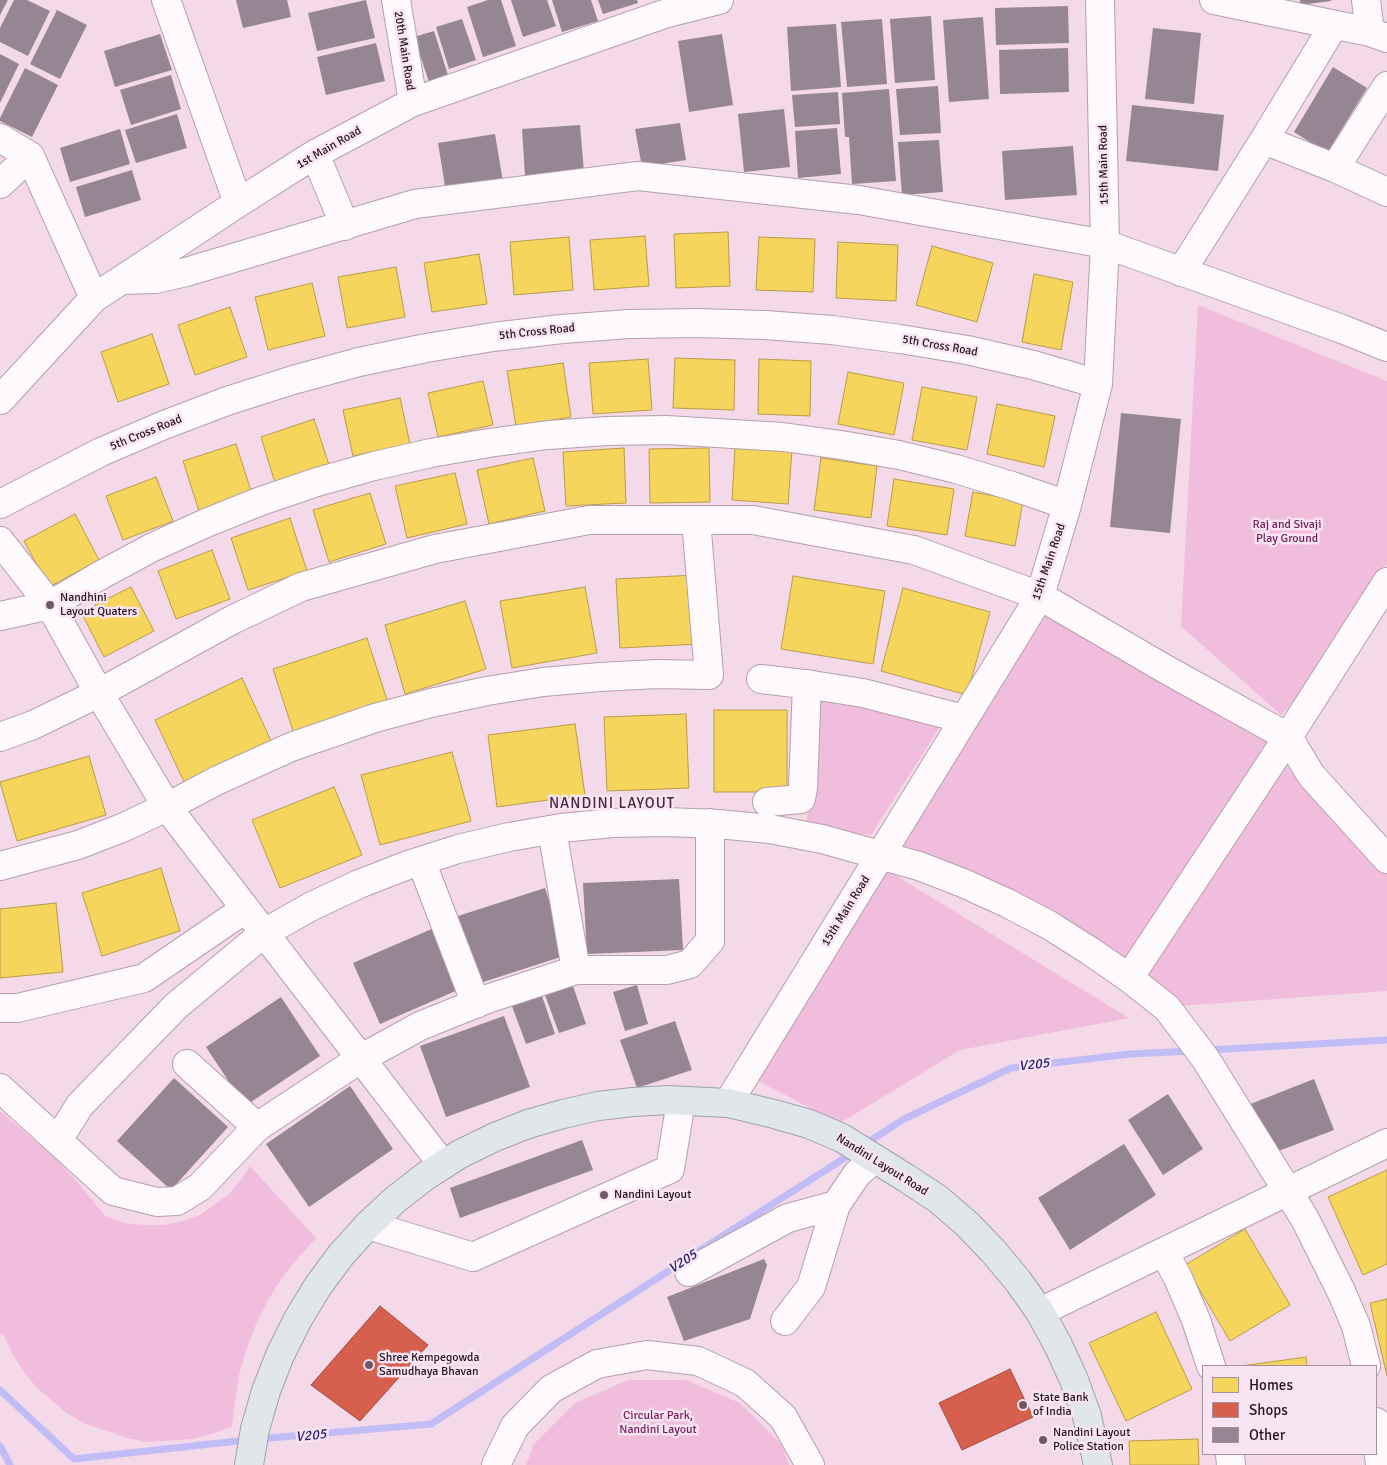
<!DOCTYPE html>
<style>
body{margin:0}
#map{position:relative;width:1387px;height:1465px;overflow:hidden;background:#f4d9e9;font-family:Signika,sans-serif}
canvas{display:block}
.legend{position:absolute;left:1202px;top:1365px;width:175px;height:90px;box-sizing:border-box;background:#f9e5f1;border:1px solid #a5929d;margin:0;padding:6px 9px;list-style:none;font-size:15px;color:#261520}
.legend li{display:flex;align-items:center;gap:10px;height:25px}
.legend b{width:25px;border:1px solid #a5929d}
</style>
<div id="map">
<canvas width="1387" height="1465"></canvas>
<ul class="legend">
<li><b style="height:14px;background:#f6d55c"></b>Homes</li>
<li><b style="height:14px;background:#d6604d"></b>Shops</li>
<li><b style="height:14px;background:#968592"></b>Other</li>
</ul>
</div>
<script>
const c = document.querySelector('canvas').getContext('2d');
c.lineJoin = 'round';
function paint(path, color) {
  c.fillStyle = color;
  c.fill(path, 'evenodd');
}
function poly(rows) {
  const path = new Path2D();
  for (const r of rows) {
    path.moveTo(r[0], r[1]);
    for (let i = 2; i < r.length; i += 2) path.lineTo(r[i], r[i + 1]);
  }
  return path;
}
function trace(path, color, width, dash) {
  c.strokeStyle = color;
  c.lineWidth = width;
  c.lineCap = dash ? 'butt' : 'round';
  c.setLineDash(dash || []);
  c.stroke(path);
}
function drawText(font, color, halo, rows, align = 'center') {
  c.font = font + ' Signika,sans-serif';
  c.lineWidth = 5;
  c.setLineDash([]);
  c.textBaseline = 'middle';
  c.strokeStyle = halo;
  c.fillStyle = color;
  for (const [text, x, y, turn = 0] of rows) {
    c.save();
    c.translate(x, y);
    c.rotate((+turn || 0) * Math.PI / 180);
    c.textAlign = isNaN(turn) ? turn : align;
    if (halo) c.strokeText(text, 0, 0);
    c.fillText(text, 0, 0);
    c.restore();
  }
}
paint(poly([
 [1198,305,1387,381,1387,564,1294,701,1281,715,1181,626],
 [1045,603,1275,741,1124,970,879,850],
 [818,697,941,725,871,835,806,829],
 [1281,760,1387,874,1387,991,1180,1006,1142,978],
 [877,864,1129,1018,960,1050,837,1125,818,1112,756,1080],
 [0,1111,55,1158,81,1186,105,1216,124,1223,144,1225,164,1225,183,1221,200,1215,229,1194,241,1180,250,1166,316,1238,298,1258,281,1279,267,1302,255,1327,246,1351,239,1375,232,1426,212,1434,191,1439,148,1442,127,1438,86,1424,68,1414,37,1388,24,1372,13,1355,4,1336,0,1334],
 [628,1380,686,1380,740,1403,781,1444,789,1465,526,1465,534,1444,575,1403]
]), '#f0bedc');
const homes = poly([
 [728,232,730,286,676,288,674,234,728,232],
 [645,236,649,286,594,290,590,240,645,236],
 [569,237,573,290,514,295,510,242,569,237],
 [759,237,815,239,813,292,756,290,759,237],
 [838,242,898,245,896,301,836,298,838,242],
 [932,246,993,263,977,322,916,305,932,246],
 [479,254,487,304,432,312,424,263,479,254],
 [396,267,405,317,347,328,338,277,396,267],
 [1034,274,1073,282,1061,350,1022,342,1034,274],
 [312,283,325,336,268,350,255,297,312,283],
 [230,307,247,357,195,375,178,325,230,307],
 [152,334,169,384,118,402,101,352,152,334],
 [675,358,735,360,734,410,673,408,675,358],
 [648,359,652,410,593,414,589,363,648,359],
 [759,359,811,361,810,416,758,414,759,359],
 [563,363,571,417,516,426,507,371,563,363],
 [848,372,904,383,894,435,838,424,848,372],
 [483,381,493,425,438,437,428,393,483,381],
 [922,387,977,397,967,450,912,440,922,387],
 [400,398,410,444,353,456,343,410,400,398],
 [997,404,1055,416,1044,467,987,454,997,404],
 [314,419,330,468,276,486,261,437,314,419],
 [236,444,252,494,199,511,183,461,236,444],
 [735,447,792,450,788,504,732,500,735,447],
 [624,448,626,503,566,506,563,452,624,448],
 [709,448,710,502,650,503,649,449,709,448],
 [533,458,545,511,489,524,477,470,533,458],
 [821,458,877,466,871,518,814,510,821,458],
 [455,473,467,524,407,538,395,486,455,473],
 [156,477,173,521,123,540,106,496,156,477],
 [894,479,954,489,947,535,887,526,894,479],
 [973,492,1023,501,1015,546,965,536,973,492],
 [370,493,386,544,329,562,313,510,370,493],
 [75,514,99,560,49,587,24,541,75,514],
 [290,518,307,571,248,590,231,538,290,518],
 [212,550,230,599,176,619,158,571,212,550],
 [696,575,699,644,620,648,616,579,696,575],
 [793,576,885,591,873,664,781,649,793,576],
 [131,587,154,631,104,657,81,612,131,587],
 [585,587,597,653,512,668,500,601,585,587],
 [903,588,990,612,967,695,881,671,903,588],
 [465,601,486,669,405,694,385,625,465,601],
 [367,638,388,703,294,734,273,669,367,638],
 [242,678,272,743,185,784,155,720,242,678],
 [714,710,787,710,787,792,714,792,714,710],
 [686,714,689,788,607,791,604,717,686,714],
 [575,724,585,795,497,807,488,735,575,724],
 [452,752,471,821,380,845,361,775,452,752],
 [89,756,106,815,17,841,0,782,89,756],
 [334,787,362,855,280,888,252,820,334,787],
 [161,868,180,931,102,956,82,893,161,868],
 [56,903,63,972,0,978,0,909,56,903],
 [1387,1170,1387,1264,1363,1275,1328,1197,1387,1170],
 [1245,1229,1290,1305,1230,1341,1185,1265,1245,1229],
 [1387,1299,1387,1376,1370,1303,1387,1299],
 [1156,1312,1192,1389,1126,1421,1089,1343,1156,1312],
 [1306,1357,1307,1366,1241,1366,1306,1357],
 [1198,1439,1199,1465,1130,1465,1129,1441,1198,1439]
]);
paint(homes, '#f6d55c');
trace(homes, '#b89b4a', 1);
const shops = poly([
 [380,1306,428,1345,360,1421,311,1385,380,1306],
 [1010,1369,1033,1417,962,1450,939,1403,1010,1369]
]);
paint(shops, '#d6604d');
trace(shops, '#a14a40', 1);
trace(poly([
 [1208,1050,1387,1040],
 [865,1144,904,1119,1011,1068,1130,1054,1192,1051],
 [699,1251,854,1152],
 [0,1390,74,1459,247,1440],
 [258,1439,431,1424,684,1261],
 [0,1446,10,1465]
]), '#c2bcf6', 7);
paint(poly([
 [0,0,8,0,0,15],
 [14,0,27,0,50,11,28,56,0,42,0,28],
 [236,0,287,0,291,17,243,28],
 [366,0,375,38,317,51,308,13],
 [488,0,501,0,516,46,483,57,467,7],
 [511,0,547,0,556,26,523,37],
 [552,0,591,0,598,21,562,32],
 [598,0,637,0,638,3,603,14],
 [1300,0,1331,0,1331,1,1300,5],
 [1068,6,1069,43,996,45,995,8],
 [57,10,87,25,60,79,30,64],
 [931,16,935,80,895,83,890,19],
 [983,17,989,99,949,102,943,20],
 [462,19,476,60,449,69,436,27],
 [882,19,887,84,847,87,841,22],
 [836,24,841,87,791,91,787,27],
 [1153,28,1201,33,1194,104,1145,99],
 [434,31,448,75,429,82,414,37],
 [160,34,172,70,115,87,104,51],
 [722,34,733,105,689,112,678,41],
 [376,43,385,81,326,95,317,57],
 [1068,48,1069,92,1000,94,999,50],
 [0,54,19,64,0,103],
 [1333,67,1367,88,1327,153,1294,132],
 [25,68,58,85,32,137,0,121,0,118],
 [171,75,181,109,131,125,120,90],
 [938,86,941,133,900,135,896,89],
 [889,89,896,181,852,184,849,137,845,137,842,93],
 [838,92,840,124,795,127,792,95],
 [1132,105,1224,115,1218,171,1126,161],
 [784,109,790,167,744,172,738,114],
 [177,114,187,148,136,163,125,130],
 [680,123,686,160,642,167,635,129],
 [580,125,584,172,525,176,522,129],
 [837,128,841,174,798,178,795,131],
 [120,129,130,164,70,182,60,148],
 [495,134,503,182,446,192,438,143],
 [939,140,943,192,902,195,898,142],
 [1073,146,1077,195,1005,200,1002,151],
 [132,170,141,200,85,217,76,187],
 [1121,413,1181,419,1170,533,1110,527],
 [679,879,683,950,587,954,583,883],
 [545,888,567,955,480,983,458,916],
 [434,928,460,989,380,1024,353,963],
 [637,985,648,1024,625,1031,613,992],
 [573,986,586,1024,559,1033,545,995],
 [542,996,555,1034,526,1044,512,1006],
 [281,997,320,1056,245,1106,206,1047],
 [504,1016,530,1087,446,1117,420,1046],
 [675,1021,692,1070,637,1088,620,1040],
 [174,1078,228,1127,171,1190,117,1141],
 [1314,1079,1334,1130,1268,1155,1248,1105],
 [350,1086,393,1149,309,1207,266,1144],
 [1168,1094,1203,1149,1163,1175,1128,1120],
 [582,1140,593,1170,460,1218,450,1188],
 [1124,1144,1156,1195,1070,1250,1038,1198],
 [764,1259,767,1265,750,1319,684,1341,667,1297]
]), '#968592');
const minor = poly([
 [166,0,238,203],
 [396,0,413,102],
 [1214,0,1370,32,1387,38],
 [1366,0,1370,32],
 [0,138,30,156,94,298],
 [1264,140,1335,168,1387,192],
 [315,154,345,226],
 [1335,168,1387,86],
 [0,184,30,156],
 [1181,272,1264,140,1334,25],
 [121,280,156,279,186,272,415,204,638,176,859,200,1105,244,1342,329,1387,347],
 [0,400,94,298,238,203,315,154,413,102,664,14,719,0],
 [0,504,101,452,164,425,227,401,293,380,359,362,426,348,493,337,562,329,629,324,697,323,765,325,832,330,900,339,967,350,1033,365,1098,384],
 [0,541,50,605,99,693,167,807,443,1165],
 [0,616,50,605,101,575,153,547,206,523,261,501,317,482,374,466,431,453,489,443,548,435,607,431,666,430,783,437,841,445,899,455,956,469,1012,486,1067,505],
 [761,679,812,685,863,693,964,719],
 [0,737,33,725,99,693,232,620,301,587,435,549,589,520,753,520,914,550,1040,596,1167,670,1288,737,1311,775,1387,859],
 [767,802,801,799,803,788,807,684],
 [552,830,576,970],
 [421,861,476,1004],
 [0,866,78,845,122,828,167,807,216,781,291,747,375,718,431,703,487,691,543,682,600,677,657,674,709,675,696,520],
 [1129,978,1288,737,1387,582],
 [0,1008,17,1008,144,978,245,909],
 [187,1064,257,1127],
 [0,1088,113,1191,157,1202,177,1201,200,1187,257,1127,360,1059,420,1026,487,999,576,970,667,970,690,964,710,941,710,823],
 [728,1103,1040,596,1067,505,1098,384,1105,244,1100,0],
 [58,1140,80,1105,176,1006,264,933,312,906,359,884,408,865,458,849,509,837,561,828,613,823,666,822,718,824,770,829,822,839,919,866,963,883,1007,903,1049,925,1090,951,1129,978,1167,1008,1205,1058,1305,1219,1341,1291,1356,1326,1366,1366],
 [368,1225,473,1257,670,1169,681,1101],
 [1164,1252,1178,1278,1196,1320,1211,1366],
 [689,1272,788,1218,836,1205],
 [1040,1312,1387,1143],
 [785,1321,811,1287,836,1205,857,1174,874,1159],
 [1376,1422,1380,1465],
 [1230,1454,1231,1465],
 [496,1465,515,1426,551,1389,597,1364,647,1355,698,1361,745,1383,783,1417,810,1465]
]);
const major = poly([
 [249,1465,255,1429,266,1391,280,1355,298,1319,318,1286,341,1255,368,1225,396,1199,427,1175,460,1154,495,1137,528,1124,563,1114,598,1106,633,1102,668,1100,728,1103,774,1114,809,1124,842,1138,906,1178,938,1199,967,1224,993,1251,1018,1281,1040,1312,1058,1345,1074,1380,1087,1416,1098,1465]
]);
trace(minor, '#b4a0ac', 30);
trace(major, '#9fa0ad', 30);
trace(minor, '#fdf9fc', 28);
trace(major, '#e1e6eb', 28);
for (const [x, y, r, color] of [
 [50,605,5,"#6e5a66"],
 [604,1195,5,"#6e5a66"],
 [369,1365,5,"#6e5a66"],
 [1023,1405,5,"#6e5a66"],
 [1043,1440,5,"#6e5a66"]
]) {
  const dot = new Path2D();
  dot.arc(x, y, r, 0, 2 * Math.PI);
  c.fillStyle = color;
  c.fill(dot);
  trace(dot, '#f9e5f1', 2);
}
drawText('12px', '#261520', '#f9e5f1', [
 ["20th Main Road",404,51,81],
 ["1st Main Road",329,148,-30],
 ["15th Main Road",1104,165,-91],
 ["5th Cross Road",537,332,-6],
 ["5th Cross Road",940,346,10],
 ["5th Cross Road",146,433,-22],
 ["15th Main Road",1049,562,-71],
 ["15th Main Road",846,911,-58],
 ["Nandini Layout Road",882,1165,32]
]);
drawText('12px', '#731d5b', '#f9e5f1', [
 ["Raj and Sivaji",1287,525],
 ["Play Ground",1287,539],
 ["Circular Park,",658,1416],
 ["Nandini Layout",658,1430]
]);
drawText('12px', '#261520', '#f9e5f1', [
 ["Nandhini",60,598],
 ["Layout Quaters",60,612],
 ["Nandini Layout",614,1195],
 ["Shree Kempegowda",379,1358],
 ["Samudhaya Bhavan",379,1372],
 ["State Bank",1033,1398],
 ["of India",1033,1412],
 ["Nandini Layout",1053,1433],
 ["Police Station",1053,1447]
], 'left');
drawText('italic 14px', '#2b2074', '#f9e5f1', [
 ["V205",1034,1065,-7],
 ["V205",683,1262,-33],
 ["V205",311,1436,-6]
]);
c.letterSpacing = '1px';
drawText('15px', '#4a253e', '#f9e5f1', [
 ["NANDINI LAYOUT",612,804]
]);
c.letterSpacing = '0px';
</script>
